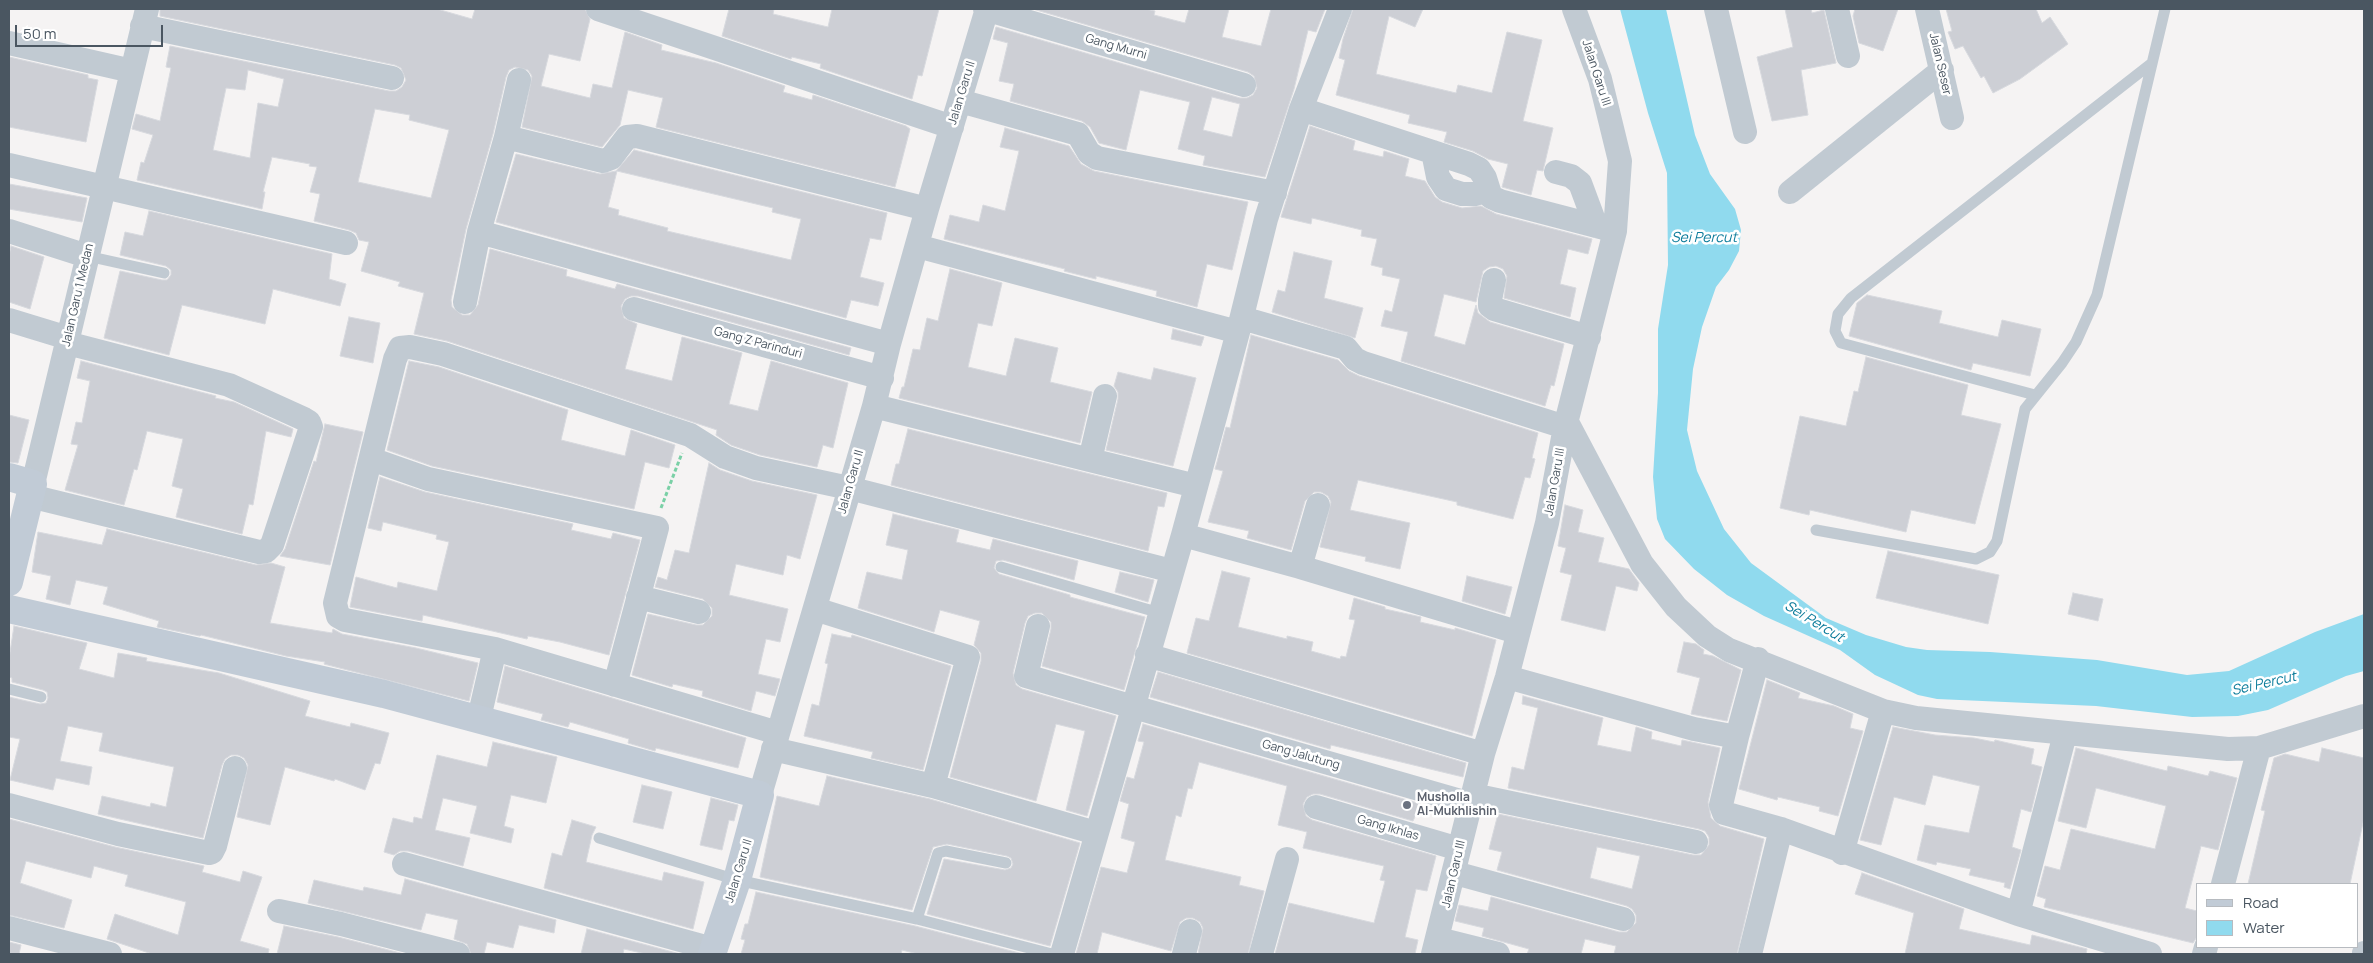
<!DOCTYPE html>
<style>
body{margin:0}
#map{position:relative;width:2373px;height:963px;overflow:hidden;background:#f5f3f3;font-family:Manrope,sans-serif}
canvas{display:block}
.frame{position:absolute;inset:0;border:10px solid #4a5661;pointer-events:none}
.legend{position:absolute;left:2196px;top:883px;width:162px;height:65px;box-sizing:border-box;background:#fff;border:1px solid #b7bbc0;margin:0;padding:6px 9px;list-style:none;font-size:15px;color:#4a5661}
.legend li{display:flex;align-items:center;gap:10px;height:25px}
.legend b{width:25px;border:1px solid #b7bbc0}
.scale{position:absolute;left:15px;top:25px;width:148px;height:22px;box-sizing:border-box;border:2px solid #4a5661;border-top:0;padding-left:6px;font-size:15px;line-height:18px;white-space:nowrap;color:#4a5661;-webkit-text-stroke:4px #fff;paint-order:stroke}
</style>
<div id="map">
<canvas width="2373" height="963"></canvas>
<div class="frame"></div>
<ul class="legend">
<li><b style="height:6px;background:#c1cbd6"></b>Road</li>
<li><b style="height:14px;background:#90daee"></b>Water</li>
</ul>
<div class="scale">50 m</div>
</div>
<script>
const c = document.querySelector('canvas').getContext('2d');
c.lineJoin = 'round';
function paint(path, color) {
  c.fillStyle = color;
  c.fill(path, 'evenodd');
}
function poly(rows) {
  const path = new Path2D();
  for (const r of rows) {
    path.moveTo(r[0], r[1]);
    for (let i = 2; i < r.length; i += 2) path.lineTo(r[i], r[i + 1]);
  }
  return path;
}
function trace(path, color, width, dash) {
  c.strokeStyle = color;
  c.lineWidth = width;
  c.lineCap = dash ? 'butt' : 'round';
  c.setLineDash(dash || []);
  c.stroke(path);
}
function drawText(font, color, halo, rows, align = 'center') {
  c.font = font + ' Manrope,sans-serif';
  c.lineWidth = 5;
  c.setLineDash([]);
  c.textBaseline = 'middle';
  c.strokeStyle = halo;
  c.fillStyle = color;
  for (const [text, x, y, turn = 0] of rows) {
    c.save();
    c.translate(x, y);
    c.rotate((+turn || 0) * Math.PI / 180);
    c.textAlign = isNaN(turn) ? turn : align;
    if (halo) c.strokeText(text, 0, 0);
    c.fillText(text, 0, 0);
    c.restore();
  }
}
paint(poly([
 [1620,9,1666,9,1695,135,1710,174,1735,209,1741,230,1739,251,1729,270,1716,287,1702,327,1693,369,1687,430,1697,471,1724,529,1751,563,1826,618,1866,635,1906,647,1927,650,1990,652,2097,660,2187,675,2229,671,2315,632,2364,614,2364,671,2346,676,2268,710,2238,716,2192,717,2096,706,1937,699,1918,695,1875,675,1840,650,1764,616,1727,595,1694,569,1665,539,1657,519,1653,477,1658,393,1658,329,1668,265,1667,173,1648,113]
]), '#90daee');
const building = poly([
 [160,9,437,9,472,19,475,9,585,9,590,19,580,61,549,54,541,86,590,98,593,84,612,88,625,32,662,45,661,50,716,63,785,86,783,92,812,100,813,95,906,126,910,129,895,187,656,127,663,98,628,90,620,125,602,147,522,127,532,76,528,70,515,67,509,70,506,77,493,134,466,229,451,300,452,307,462,315,470,315,478,305,490,249,567,270,566,276,615,289,617,284,851,348,849,355,638,296,631,296,625,299,621,306,624,318,637,324,625,369,672,381,682,337,742,353,729,404,758,411,771,361,848,383,833,448,823,445,817,467,760,455,731,445,716,435,717,430,447,341,414,334,424,293,398,286,400,282,361,271,369,242,359,240,356,233,349,230,314,221,320,194,310,192,317,167,309,166,310,164,272,157,263,192,265,192,262,209,137,180,141,162,144,163,153,135,132,129,136,114,160,121,171,68,166,67,170,46,389,91,396,91,402,87,406,80,401,68,395,65,160,16,160,9],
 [248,70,284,79,278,107,258,103,250,158,213,150,226,88,245,90,248,70],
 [375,109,410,115,409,120,449,130,431,198,358,182,375,109],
 [729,9,774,9,773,14,828,27,832,9,939,9,922,76,918,75,912,99,820,68,821,64,792,57,791,59,722,36,729,9],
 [1033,9,1145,9,1155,11,1154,15,1185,23,1189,9,1229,9,1222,37,1261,46,1271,9,1325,9,1316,32,1308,30,1294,89,1265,177,1203,165,1205,156,1178,149,1190,102,1140,90,1126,150,1099,143,1090,127,1082,121,1010,101,1014,84,999,81,1008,43,993,39,996,27,1240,98,1247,98,1253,95,1257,88,1254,76,1248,72,1033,9],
 [1212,97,1240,104,1232,137,1203,130,1212,97],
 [1353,9,1423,9,1415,27,1389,16,1376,74,1456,93,1458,85,1492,93,1507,32,1542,40,1523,121,1553,128,1543,171,1537,170,1531,195,1502,187,1508,164,1488,159,1473,151,1444,142,1447,132,1408,123,1410,115,1336,95,1345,60,1339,58,1343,39,1353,9],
 [1785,9,1811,9,1812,13,1824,10,1836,63,1801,70,1808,115,1772,121,1757,57,1793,47,1785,9],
 [1855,9,1898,9,1883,51,1859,43,1853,16,1855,9],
 [1946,9,2036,9,2042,23,2050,17,2068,44,2020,79,1993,93,1984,76,1981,78,1963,46,1955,49,1948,32,1952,31,1946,9],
 [9,57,88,75,88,78,98,80,86,142,9,127,9,57],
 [1310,126,1355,141,1353,150,1383,157,1384,151,1409,159,1405,176,1425,181,1435,197,1442,202,1462,208,1481,206,1496,214,1592,239,1588,254,1568,249,1560,284,1576,288,1570,317,1504,298,1507,276,1503,269,1496,266,1489,267,1483,271,1476,302,1444,294,1434,336,1465,345,1476,305,1478,313,1490,322,1564,344,1554,386,1551,385,1545,406,1401,361,1408,332,1381,326,1385,310,1392,312,1400,279,1382,275,1383,268,1371,265,1377,239,1361,236,1362,230,1312,218,1311,224,1281,217,1310,126],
 [1005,128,1069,146,1081,164,1094,171,1248,202,1232,270,1207,264,1197,307,1156,296,1157,291,1096,276,1096,279,1064,271,1065,269,944,239,950,215,979,222,983,205,1005,211,1019,151,1000,147,1005,128],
 [634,150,887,213,881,240,870,238,860,277,884,283,878,306,851,300,846,318,496,222,516,154,600,174,616,171,634,150],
 [617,171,773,208,772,212,801,219,791,260,667,231,668,228,618,215,619,210,608,207,617,171],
 [9,184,87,198,82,222,9,209,9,184],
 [149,211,332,254,329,279,346,284,340,306,273,289,265,324,182,305,169,355,104,338,120,271,162,280,167,280,171,275,171,270,166,266,120,255,125,232,143,236,149,211],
 [11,246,44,257,30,309,9,302,9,256,11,246],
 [1294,252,1332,261,1324,298,1363,308,1355,338,1272,312,1278,290,1285,292,1294,252],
 [950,269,1002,283,992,326,978,323,968,367,1006,376,1015,338,1058,348,1050,382,1092,392,1080,443,899,398,902,387,904,387,913,349,920,350,927,318,938,321,950,269],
 [1867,295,1942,311,1939,323,1998,337,2002,320,2041,329,2030,376,1973,363,1971,370,1849,336,1857,303,1867,295],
 [349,317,380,323,373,363,340,356,349,317],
 [1173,329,1204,337,1201,346,1171,339,1173,329],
 [1251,335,1338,360,1349,371,1359,376,1538,433,1532,458,1535,459,1530,478,1525,477,1513,519,1457,505,1457,502,1358,480,1350,510,1410,523,1400,569,1365,561,1366,557,1320,547,1331,502,1328,496,1321,492,1314,492,1305,501,1291,550,1247,538,1249,531,1208,522,1223,471,1215,469,1217,462,1226,427,1230,428,1251,335],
 [1866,357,1968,385,1961,415,2001,424,1975,524,1911,510,1906,532,1810,510,1809,515,1780,508,1800,416,1846,426,1854,391,1858,392,1866,357],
 [81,361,216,396,215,398,234,402,293,429,291,437,266,431,253,505,249,504,242,534,176,517,183,489,172,486,183,439,147,431,137,470,134,469,124,505,65,490,78,445,71,444,76,422,82,423,90,381,77,378,81,361],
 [409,361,439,367,568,410,561,440,625,456,631,430,675,445,669,468,645,462,634,509,432,466,387,450,409,361],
 [1154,368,1196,378,1173,466,1106,450,1118,399,1118,392,1114,386,1118,372,1151,380,1154,368],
 [9,415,29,420,18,463,9,462,9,415],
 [325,424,363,432,330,565,280,556,285,549,314,461,316,462,325,424],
 [908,429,1167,493,1164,507,1158,506,1148,551,891,485,896,464,899,464,908,429],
 [709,463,720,470,752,481,817,495,800,559,787,555,783,575,736,564,729,595,788,609,780,642,766,639,758,674,780,679,775,696,756,691,751,711,702,696,703,691,673,684,672,687,632,675,648,614,696,625,703,625,712,616,712,608,703,599,655,587,658,577,667,580,675,550,689,553,709,463],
 [380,477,425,492,573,524,571,530,611,539,613,533,640,540,609,655,560,642,528,636,527,639,423,615,422,621,350,607,356,577,397,588,398,582,437,591,449,542,436,539,437,535,383,522,381,531,368,528,380,477],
 [1565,505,1583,510,1578,532,1604,538,1598,562,1629,569,1639,583,1637,591,1616,586,1605,631,1561,620,1572,575,1560,572,1566,548,1558,546,1565,505],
 [893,514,959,530,956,542,990,550,993,539,1078,561,1074,580,1003,560,996,561,994,568,999,574,1070,595,1070,597,1145,617,1124,690,1042,666,1051,629,1051,622,1042,613,1035,613,1028,616,1025,623,1013,673,1016,685,1022,689,1116,716,1087,816,1066,810,1085,731,1056,724,1036,801,950,777,981,661,981,653,974,645,980,621,940,610,934,632,858,608,867,572,902,580,908,550,886,545,893,514],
 [107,529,256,565,271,563,285,567,270,623,332,633,333,629,342,634,416,648,478,663,469,701,324,664,325,662,286,656,201,635,200,636,157,627,159,621,103,604,108,587,76,580,70,605,46,599,51,576,32,572,38,532,102,545,107,529],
 [1888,551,1999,575,1988,624,1876,598,1888,551],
 [1222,571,1250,578,1238,627,1287,639,1287,636,1313,642,1311,651,1340,659,1341,656,1346,657,1355,620,1349,619,1354,598,1385,607,1385,609,1421,617,1420,622,1455,630,1455,628,1496,640,1472,736,1187,653,1196,618,1209,621,1222,571],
 [1120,572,1154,580,1148,602,1115,592,1120,572],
 [1467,576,1512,587,1505,614,1462,601,1467,576],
 [2073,593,2103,599,2098,621,2068,614,2073,593],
 [14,626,87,643,79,669,114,678,118,653,147,658,146,661,219,673,310,701,305,716,350,727,351,723,389,733,380,764,375,763,365,790,335,779,334,781,285,767,270,825,237,817,248,765,244,758,238,755,231,755,225,759,222,765,203,838,98,814,102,796,150,807,151,803,166,807,174,767,99,751,103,733,68,726,60,761,92,767,89,785,56,778,53,790,10,780,20,739,9,737,9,697,40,704,46,703,48,698,47,692,43,690,12,682,12,678,9,677,9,659,14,626],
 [832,634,851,638,852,635,951,666,923,770,871,758,873,752,804,736,812,704,819,706,828,664,825,663,832,634],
 [1684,642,1696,644,1704,650,1703,654,1713,656,1741,670,1727,721,1691,714,1700,678,1677,672,1684,642],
 [505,666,746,738,738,768,656,748,655,751,628,743,629,739,570,722,568,727,541,720,543,714,497,702,505,666],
 [1158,672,1466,763,1463,777,1331,745,1330,749,1150,697,1158,672],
 [1767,680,1800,693,1798,698,1834,706,1853,714,1850,728,1863,731,1838,816,1819,811,1820,807,1778,797,1777,800,1739,789,1767,680],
 [1523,696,1603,718,1597,745,1631,752,1636,727,1652,732,1651,739,1681,746,1682,740,1720,748,1708,802,1711,818,1720,826,1764,839,1737,954,1614,954,1616,946,1585,939,1581,954,1527,954,1529,949,1482,936,1484,928,1455,921,1459,905,1488,911,1491,897,1619,932,1627,932,1636,923,1636,915,1632,909,1627,906,1497,870,1502,852,1489,849,1498,814,1693,855,1701,855,1709,845,1709,837,1705,831,1699,829,1508,788,1512,767,1524,770,1538,708,1522,704,1523,696],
 [1597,847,1640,856,1632,889,1590,878,1597,847],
 [1143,724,1421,804,1413,821,1320,794,1313,794,1307,797,1303,804,1306,816,1312,820,1436,856,1427,891,1416,889,1405,937,1418,940,1415,954,1275,954,1289,903,1374,923,1385,881,1380,880,1384,866,1303,848,1307,832,1278,825,1287,786,1199,762,1192,789,1188,788,1181,817,1176,815,1165,860,1241,877,1239,885,1264,891,1248,954,1198,954,1203,928,1200,922,1193,918,1186,918,1180,922,1171,951,1102,932,1097,954,1076,954,1101,867,1127,873,1135,842,1121,838,1129,804,1120,801,1127,777,1134,779,1144,742,1138,741,1143,724],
 [1893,727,1935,735,1974,738,1994,742,1995,740,2034,749,2031,764,2042,767,2031,812,2021,809,2012,847,2021,850,2010,889,2004,887,2005,883,1969,875,1971,869,1937,862,1936,865,1917,860,1925,825,1969,833,1980,786,1933,775,1925,805,1894,797,1881,845,1860,840,1893,727],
 [493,742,557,757,546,803,511,795,504,826,514,829,511,843,470,833,477,806,443,798,435,830,470,838,463,866,408,851,400,851,394,855,384,852,393,818,413,823,414,817,422,819,437,755,487,767,493,742],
 [2076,748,2167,771,2168,766,2208,776,2210,771,2237,778,2218,850,2201,846,2185,908,2197,911,2197,937,2193,943,2044,907,2046,899,2037,896,2045,866,2060,870,2071,829,2155,849,2166,806,2096,788,2086,828,2058,821,2076,748],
 [2322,748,2364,758,2364,818,2350,884,2248,884,2265,811,2261,810,2274,758,2285,754,2319,762,2322,748],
 [827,776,930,799,1080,843,1050,946,927,914,944,859,1005,870,1011,868,1013,864,1011,858,1007,856,947,844,933,847,912,910,760,877,777,796,819,806,827,776],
 [642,785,672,792,663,829,633,822,642,785],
 [711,798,738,805,734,821,729,820,722,850,700,845,711,798],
 [9,819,115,847,204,866,202,872,240,882,243,871,262,877,240,941,269,949,268,954,152,954,107,939,115,914,178,935,186,902,125,886,128,875,94,866,91,878,26,861,20,883,72,900,64,928,9,915,9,819],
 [572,820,596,827,592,835,586,862,662,881,664,872,704,882,693,929,544,888,552,853,562,856,572,820],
 [1862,873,1964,909,1959,929,2030,945,2032,935,2087,949,2086,954,1905,954,1914,913,1855,894,1862,873],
 [405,879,556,920,554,933,519,925,513,948,487,942,484,954,471,954,467,944,454,939,458,920,426,913,421,930,308,903,314,880,363,891,364,887,401,895,405,879],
 [756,892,915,926,1023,954,918,954,902,950,901,954,741,954,745,940,741,939,745,924,748,924,756,892],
 [284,926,338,937,404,954,277,954,284,926],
 [587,929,680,954,646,954,624,949,623,954,581,954,587,929],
 [9,942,21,945,19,954,9,954,9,942]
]);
paint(building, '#cdcfd5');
trace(building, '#d7d9de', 1);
trace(poly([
 [661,508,682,453]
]), '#7ad0a6', 3, [4, 2.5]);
trace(poly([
 [87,256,164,273],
 [2035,395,1841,343,1835,331,1838,314,1851,298,2152,63],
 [1816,530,1976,559,1990,552,1997,541,2025,409,2062,363,2076,342,2097,295,2165,9],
 [1001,567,1160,613],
 [9,689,41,697],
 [599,838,737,880,917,919,1052,954],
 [917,919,938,853,946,851,1006,863]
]), '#c1cad2', 11);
trace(poly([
 [598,9,952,127],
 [985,9,1244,85],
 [1716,9,1745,132],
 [1837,9,1848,56],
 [1927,9,1952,118],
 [142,26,392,78],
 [9,43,132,71],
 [960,101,1078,134,1089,153,1097,158,1275,193],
 [1301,109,1469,164,1479,169,1485,178,1491,197,1500,201,1615,231],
 [506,137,519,80],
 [1433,152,1438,177,1446,189,1462,194,1475,194,1488,190],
 [9,165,346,243],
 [1556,172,1571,176,1580,183,1596,226],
 [1790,192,1942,70],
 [9,231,87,256],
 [479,232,889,344],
 [917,246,1238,332],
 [1494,280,1490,300,1490,306,1494,309,1589,337],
 [465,302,479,232,506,137,603,161,611,158,627,137,637,136,927,209],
 [634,309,882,378],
 [1242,318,1346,348,1355,359,1363,363,1565,427],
 [9,320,68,338],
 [1105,396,1090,460,1196,486],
 [874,406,1090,460],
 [1567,422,1642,564,1676,607,1707,636,1729,650,1883,711,1916,718,2228,749,2259,748,2364,716],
 [371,459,428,479,657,528,615,685],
 [33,484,147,9],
 [30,496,259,552,266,551,272,545,311,427,309,422,304,419,229,385,67,343],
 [1183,535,1300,567,1517,632],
 [1300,567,1318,505],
 [638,597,699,612],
 [815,609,968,657,933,786],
 [1038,626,1026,676,1471,804],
 [1147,655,1483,754],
 [1507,677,1694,729,1737,737,1721,805,1724,813,1781,829,2018,914,2150,954],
 [479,718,495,649],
 [778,733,495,649,345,620,338,616,335,603,395,359,400,348,410,347,443,354,690,435,725,457,756,468,849,488,1172,571],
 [1737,737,1758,659],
 [773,749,933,786,1096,833],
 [760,795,874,406,889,344,927,209,987,9],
 [1473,795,1696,842],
 [9,805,118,834,209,853,212,852,215,846,235,768],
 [1316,807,1459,849],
 [1842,853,1883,711],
 [404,864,713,949],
 [1455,873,1623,919],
 [2223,884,2259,748],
 [279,911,341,924,458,954],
 [2018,914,2065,734],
 [9,928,110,954],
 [1438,939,1498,954],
 [1062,954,1183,535,1238,332,1266,219,1301,109,1340,9],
 [1184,954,1190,931],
 [1261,954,1287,859],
 [1433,954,1483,754,1507,677,1547,523,1565,427,1615,231,1620,161,1600,79,1574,9],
 [1750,954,1781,829],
 [2204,954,2206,947],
 [2364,954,2364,953]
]), '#c1cad2', 24);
trace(poly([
 [9,477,33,484,9,582],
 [9,609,384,694,760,795,737,880,712,954]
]), '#c1cbd6', 28);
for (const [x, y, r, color] of [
 [1407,805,5,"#6b7280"]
]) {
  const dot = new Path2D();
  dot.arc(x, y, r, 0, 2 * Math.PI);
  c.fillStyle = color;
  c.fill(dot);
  trace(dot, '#fff', 2);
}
drawText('12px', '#4a5661', '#fff', [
 ["Gang Murni",1116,47,16],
 ["Jalan Seser",1940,64,77],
 ["Jalan Garu III",1596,73,72],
 ["Jalan Garu II",962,93,-73],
 ["Jalan Garu 1 Medan",78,295,-77],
 ["Gang Z Parinduri",758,343,15],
 ["Jalan Garu II",851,482,-74],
 ["Jalan Garu III",1555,482,-80],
 ["Gang Jalutung",1301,755,16],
 ["Gang Ikhlas",1388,828,16],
 ["Jalan Garu II",739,871,-73],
 ["Jalan Garu III",1454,874,-77]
]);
drawText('bold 12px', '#5b616d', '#fff', [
 ["Musholla",1417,798],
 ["Al-Mukhlishin",1417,812]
], 'left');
drawText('italic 14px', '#0c7c9b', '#fff', [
 ["Sei Percut",1704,238],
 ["Sei Percut",1814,622,31],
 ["Sei Percut",2264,684,-13]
]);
</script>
